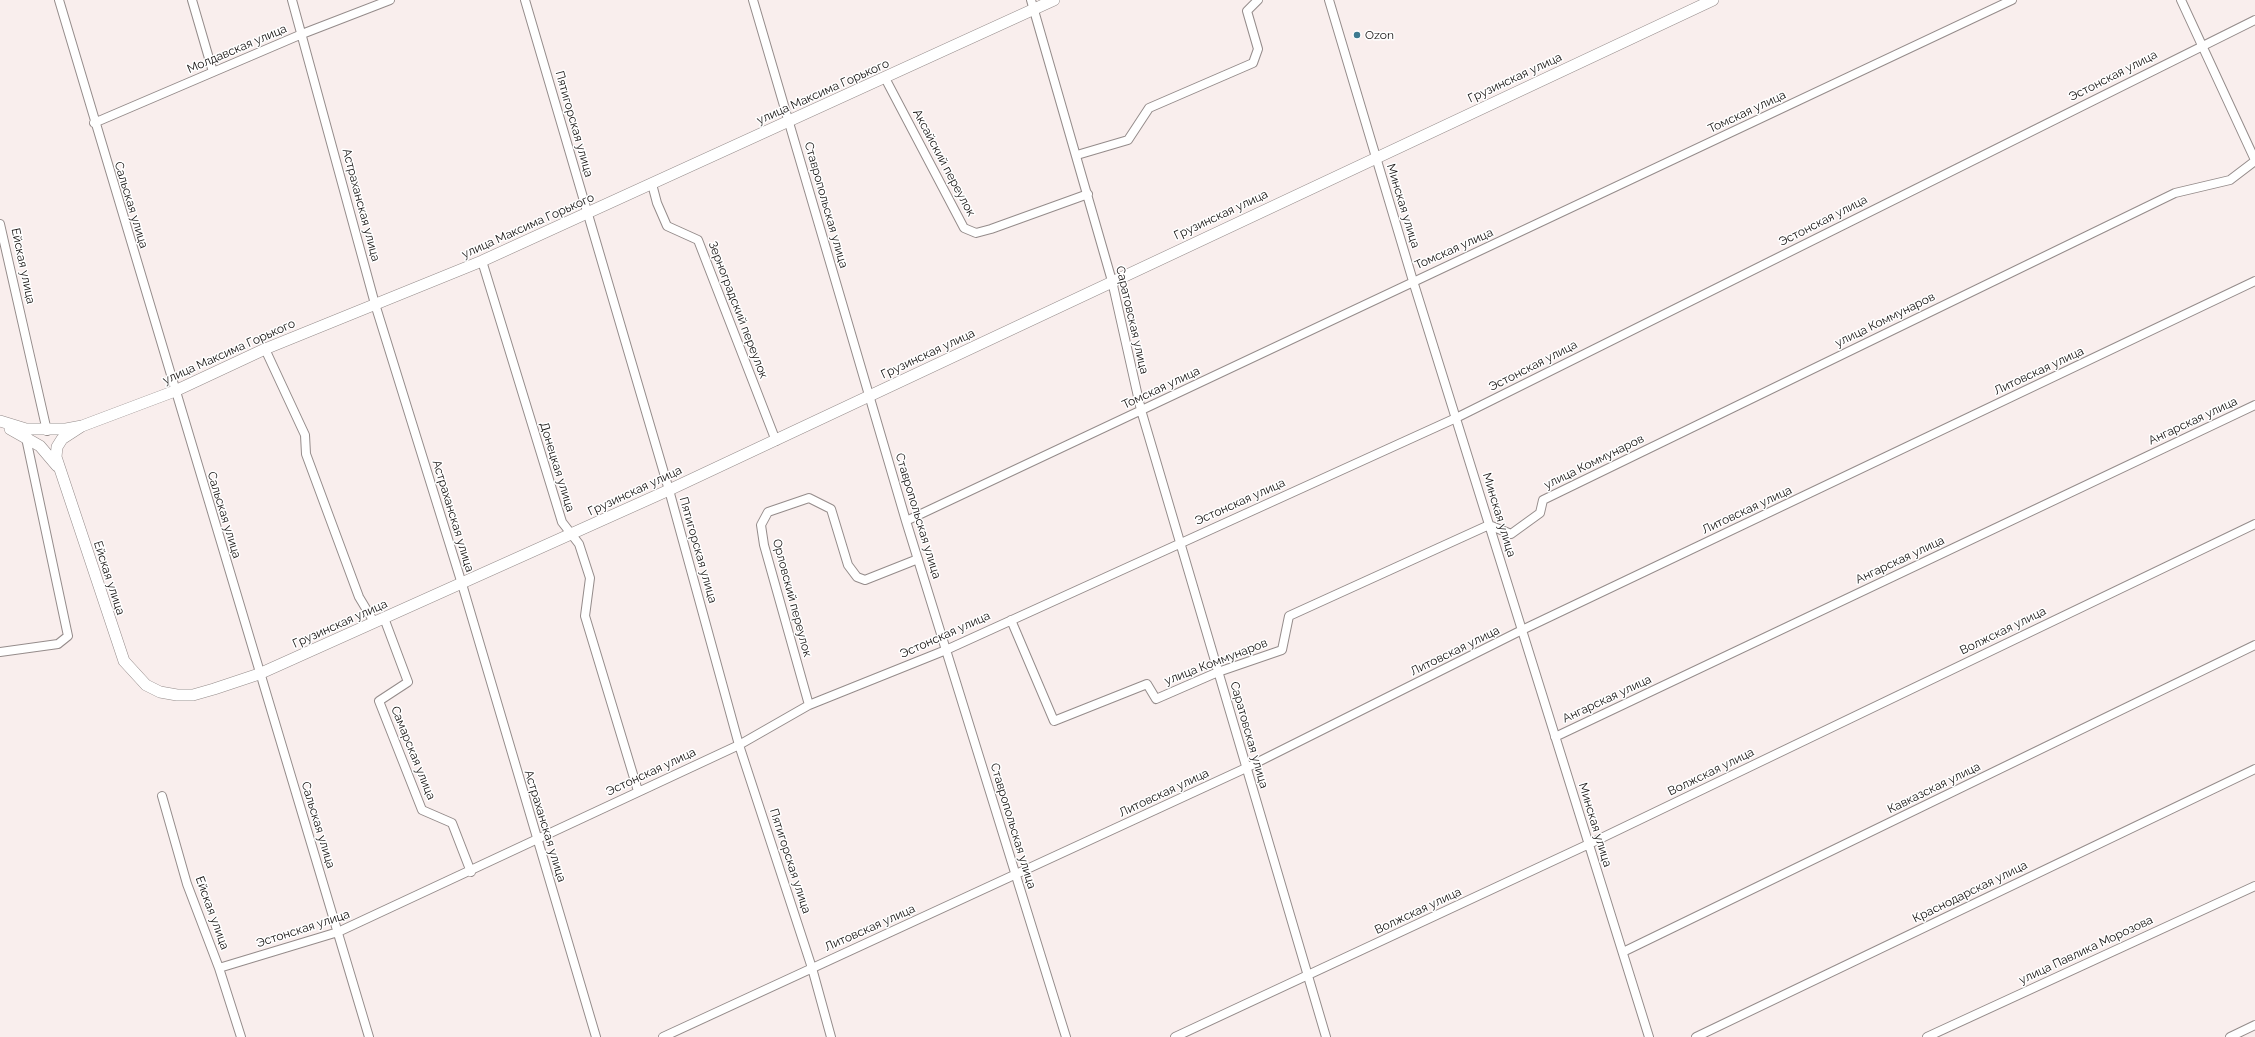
<!DOCTYPE html>
<meta charset="utf-8">
<style>
body{margin:0}
canvas{display:block;background:#f9eeed}
</style>
<canvas width="2255" height="1037"></canvas>
<script>
const c = document.querySelector('canvas').getContext('2d');
c.lineJoin = 'round';
function poly(rows) {
  const path = new Path2D();
  for (const r of rows) {
    path.moveTo(r[0], r[1]);
    for (let i = 2; i < r.length; i += 2) path.lineTo(r[i], r[i + 1]);
  }
  return path;
}
function trace(path, color, width, dash) {
  c.strokeStyle = color;
  c.lineWidth = width;
  c.lineCap = dash ? 'butt' : 'round';
  c.setLineDash(dash || []);
  c.stroke(path);
}
function drawText(font, color, halo, rows, align = 'center') {
  c.font = font + ' Raleway,sans-serif';
  c.lineWidth = 3;
  c.setLineDash([]);
  c.textBaseline = 'middle';
  c.strokeStyle = halo;
  c.fillStyle = color;
  for (const [text, x, y, turn = 0] of rows) {
    c.save();
    c.translate(x, y);
    c.rotate((+turn || 0) * Math.PI / 180);
    c.textAlign = isNaN(turn) ? turn : align;
    if (halo) c.strokeText(text, 0, 0);
    c.fillText(text, 0, 0);
    c.restore();
  }
}
const street = poly([
 [59,0,369,1037],
 [192,0,213,72],
 [292,0,375,304,462,584,596,1037],
 [525,0,669,490,739,745,812,968,831,1037],
 [753,0,906,521,1066,1037],
 [1031,0,1112,281,1141,410,1326,1037],
 [1329,0,1413,281,1649,1037],
 [2181,0,2255,160],
 [885,78,964,228,976,233,991,229,1088,194],
 [94,123,302,34,390,0],
 [1077,155,1128,140,1149,108,1253,63,1258,49,1247,11,1258,0],
 [652,184,657,203,667,226,698,240,776,441],
 [0,224,47,431],
 [482,261,562,522,579,544,590,578,585,616,638,791],
 [265,349,305,435,306,454,359,597,374,622],
 [906,521,2012,0],
 [384,618,408,682,379,701,422,810,452,823,471,872],
 [1011,620,1054,721,1147,684,1156,699,1218,672,1282,650,1289,616,1489,525,1511,534,1540,513,1543,500,2175,193,2230,180,2255,161],
 [0,652,58,644,68,636,26,438],
 [809,705,764,545,761,525,768,512,809,498,831,509,848,565,857,577,865,580,918,559],
 [1555,737,2255,405],
 [162,796,187,884,219,968,241,1037],
 [1623,952,2255,645],
 [219,968,338,932,739,745,809,705,946,650,1456,418,2255,20],
 [663,1037,1246,768,1522,630,2255,281],
 [1175,1037,1589,844,2255,524],
 [1696,1037,2255,769],
 [1927,1037,2255,886],
 [2230,1037,2255,1025]
]);
const secondary = poly([
 [0,421,26,429,66,429,82,426,175,391,265,349,482,261,1054,0],
 [82,426,62,439,57,447,56,457,124,661,146,685,160,692,177,695,193,695,214,689,259,674,669,490,1713,0],
 [10,429,40,446,57,466]
]);
trace(street, '#958c8b', 10);
trace(secondary, '#958c8b', 12);
trace(street, '#fff', 8);
trace(secondary, '#fff', 11);
for (const [x, y, r, color] of [
 [1357,35,4,"#3e7b91"]
]) {
  const dot = new Path2D();
  dot.arc(x, y, r, 0, 2 * Math.PI);
  c.fillStyle = color;
  c.fill(dot);
  trace(dot, '#fff', 1.5);
}
drawText('12px', '#151211', '#fff', [
 ["Ozon",1365,35]
], 'left');
drawText('12px', '#151211', '#fff', [
 ["Молдавская улица",237,49,-23],
 ["Эстонская улица",2113,76,-27],
 ["Грузинская улица",1515,78,-25],
 ["улица Максима Горького",823,92,-24],
 ["Томская улица",1747,112,-25],
 ["Пятигорская улица",574,124,74],
 ["Аксайский переулок",944,163,62],
 ["Сальская улица",131,205,73],
 ["Астраханская улица",361,205,75],
 ["Ставропольская улица",826,205,74],
 ["Минская улица",1403,206,73],
 ["Грузинская улица",1221,215,-25],
 ["Эстонская улица",1823,221,-27],
 ["улица Максима Горького",528,226,-24],
 ["Томская улица",1454,249,-24],
 ["Ейская улица",23,266,78],
 ["Зерноградский переулок",738,310,69],
 ["Саратовская улица",1132,320,77],
 ["улица Коммунаров",1885,320,-26],
 ["улица Максима Горького",229,352,-24],
 ["Грузинская улица",928,354,-25],
 ["Эстонская улица",1533,366,-27],
 ["Литовская улица",2039,371,-25],
 ["Томская улица",1161,388,-25],
 ["Ангарская улица",2193,421,-25],
 ["улица Коммунаров",1594,462,-26],
 ["Донецкая улица",557,467,73],
 ["Грузинская улица",635,491,-25],
 ["Эстонская улица",1240,502,-24],
 ["Литовская улица",1747,510,-25],
 ["Сальская улица",224,515,73],
 ["Минская улица",1499,515,73],
 ["Астраханская улица",453,516,73],
 ["Ставропольская улица",918,516,73],
 ["Пятигорская улица",698,550,74],
 ["Ангарская улица",1900,560,-25],
 ["Ейская улица",109,578,72],
 ["Орловский переулок",792,598,75],
 ["Грузинская улица",340,624,-24],
 ["Волжская улица",2003,631,-26],
 ["Эстонская улица",945,635,-24],
 ["Литовская улица",1455,651,-26],
 ["улица Коммунаров",1216,662,-21],
 ["Ангарская улица",1607,699,-25],
 ["Саратовская улица",1249,735,74],
 ["Самарская улица",413,753,68],
 ["Эстонская улица",651,772,-25],
 ["Волжская улица",1711,772,-26],
 ["Кавказская улица",1934,788,-26],
 ["Литовская улица",1164,793,-25],
 ["Сальская улица",318,825,73],
 ["Минская улица",1595,825,73],
 ["Астраханская улица",545,826,73],
 ["Ставропольская улица",1013,826,73],
 ["Пятигорская улица",790,861,72],
 ["Краснодарская улица",1970,892,-26],
 ["Волжская улица",1418,911,-25],
 ["Ейская улица",212,913,70],
 ["Литовская улица",870,928,-24],
 ["Эстонская улица",303,929,-18],
 ["улица Павлика Морозова",2086,950,-25]
]);
</script>
